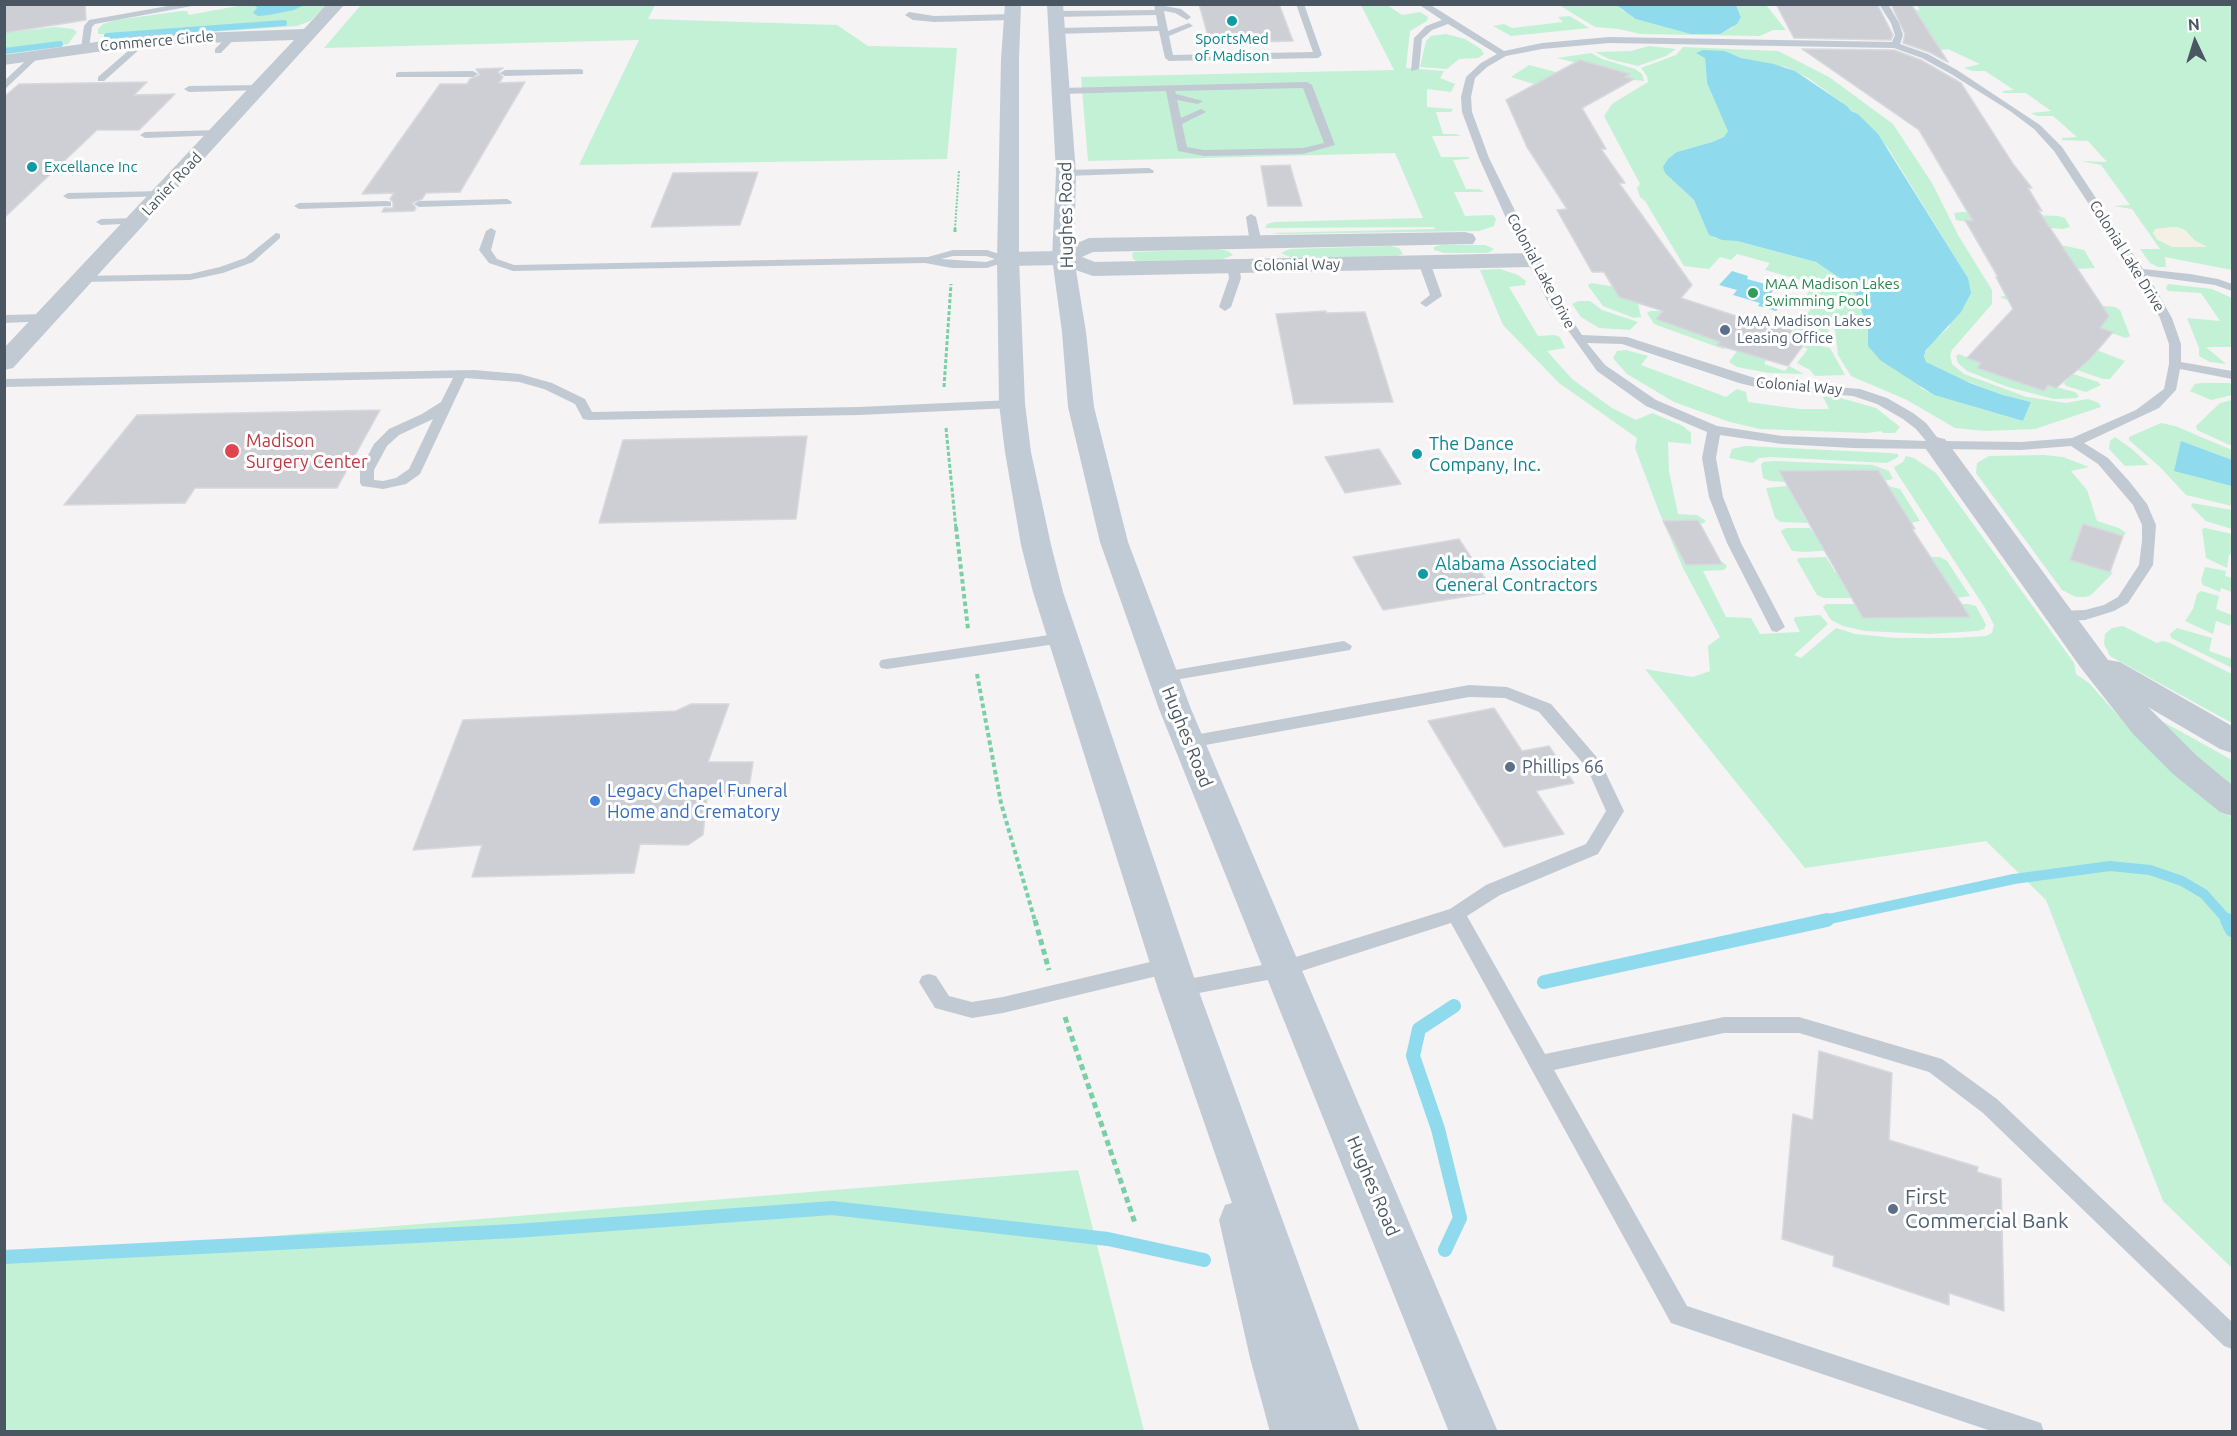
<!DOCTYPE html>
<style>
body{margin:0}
#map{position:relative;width:2237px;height:1436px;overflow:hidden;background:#f5f3f3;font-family:Ubuntu,sans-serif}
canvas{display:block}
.frame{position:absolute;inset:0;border:6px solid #4a5661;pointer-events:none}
.north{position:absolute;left:2165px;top:12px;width:60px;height:60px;-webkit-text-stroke:4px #fff;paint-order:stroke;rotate:356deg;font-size:16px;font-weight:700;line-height:24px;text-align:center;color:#4a5661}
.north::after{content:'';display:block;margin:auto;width:21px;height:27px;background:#4a5661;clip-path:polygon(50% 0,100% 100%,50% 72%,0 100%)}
</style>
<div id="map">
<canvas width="2237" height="1436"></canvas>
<div class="frame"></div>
<div class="north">N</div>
</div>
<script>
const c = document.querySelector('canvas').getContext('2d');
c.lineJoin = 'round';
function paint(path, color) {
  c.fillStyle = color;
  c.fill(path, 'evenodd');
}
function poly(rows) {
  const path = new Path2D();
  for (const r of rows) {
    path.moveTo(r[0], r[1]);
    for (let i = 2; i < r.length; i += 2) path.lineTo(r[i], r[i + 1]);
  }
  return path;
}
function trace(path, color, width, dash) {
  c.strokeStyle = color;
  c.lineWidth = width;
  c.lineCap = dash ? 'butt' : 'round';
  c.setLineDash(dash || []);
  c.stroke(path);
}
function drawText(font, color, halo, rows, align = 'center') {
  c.font = font + ' Ubuntu,sans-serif';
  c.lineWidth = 6;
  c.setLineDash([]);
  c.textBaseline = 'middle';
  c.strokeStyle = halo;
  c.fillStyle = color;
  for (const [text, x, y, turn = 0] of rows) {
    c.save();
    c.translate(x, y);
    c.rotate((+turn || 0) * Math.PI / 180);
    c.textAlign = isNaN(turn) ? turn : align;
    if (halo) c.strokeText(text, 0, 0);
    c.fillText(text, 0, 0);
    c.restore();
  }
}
paint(poly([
 [1916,4,2232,5,2232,270,2165,257,2166,267,2158,267,2150,263,2140,249,2160,249,2132,209,2113,206,2130,205,2101,165,2081,161,2107,162,2088,141,2062,140,2062,138,2077,137,2053,116,2037,116,2031,113,2051,111,2026,93,2003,93,2003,91,2014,90,1985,71,1973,71,1964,68,1980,64,1948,49,1931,52,1914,46,1900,9,1920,10],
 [2176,227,2185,230,2194,240,2205,246,2178,247,2158,240,2153,233,2156,229],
 [243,5,327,5,310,21,297,26,110,39,99,36,105,37,111,36,112,34,98,34,98,29,103,24,116,20,182,11,187,11,189,15],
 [361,5,655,5,648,19,837,25,868,46,957,48,947,159,579,165,639,40,324,48],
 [1361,5,1387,5,1402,15,1420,12,1428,17,1427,21,1410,31,1406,68,1444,71,1440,78,1455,84,1451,92,1427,89,1427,107,1453,109,1451,112,1436,112,1443,134,1456,134,1461,136,1432,136,1441,157,1470,157,1468,159,1453,160,1466,189,1479,189,1484,192,1454,192,1465,216,1493,215,1496,219,1494,226,1479,231,1280,234,1271,233,1435,229,1434,227,1265,228,1267,224,1275,222,1423,218,1395,153,1088,161,1081,77,1394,70],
 [1559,5,1616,5,1623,11,1685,32,1719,34,1732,28,1741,16,1736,5,1766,5,1786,30,1773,30,1760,36,1640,34,1619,29,1595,27],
 [1570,16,1589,28,1511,36,1493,26,1504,24,1512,28,1563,22,1558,17],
 [55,27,73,29,77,32,68,44,5,55,5,33],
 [1446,34,1465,39,1481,49,1484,54,1478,58,1459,59,1447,69,1420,67,1426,41,1431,36],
 [1649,46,1676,49,1666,56,1638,66,1609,59,1595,52,1631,51],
 [1683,47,1778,51,1829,77,1893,124,1932,183,1958,235,1992,290,1992,304,1952,350,1950,355,1952,364,1964,374,2027,397,2066,403,2088,399,2099,403,2101,407,2035,429,1985,431,1955,428,1907,400,1851,376,1838,355,1835,330,1827,324,1806,315,1817,301,1805,297,1815,284,1765,270,1770,263,1737,254,1731,260,1720,257,1709,269,1684,266,1645,201,1640,197,1637,188,1640,184,1604,116,1612,104,1648,82,1647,76,1641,68,1676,55],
 [1725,51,1741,58,1786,67,1808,78,1847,106,1851,111,1858,114,1888,148,1968,278,1949,327,1929,345,1924,356,1926,362,1954,376,1868,346,1868,330,1862,308,1856,294,1841,279,1816,262,1737,241,1714,238,1694,200,1674,181,1677,152,1712,142,1724,137,1729,130,1707,83,1705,57],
 [1956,377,2003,395,2031,402,2023,421,1934,395,1919,387],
 [1591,53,1602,59,1635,69,1642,74,1644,81,1634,80,1625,77,1629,74,1587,62,1581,64,1557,58],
 [1529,65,1556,72,1557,74,1534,84,1511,77],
 [1961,212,2058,216,2065,218,2070,227,2063,229,1961,221,1956,220,1954,213],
 [1441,245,1485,245,1494,249,1488,253,1444,253,1434,250,1434,247],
 [2061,245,2084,250,2095,268,2076,269],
 [1390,246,1399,248,1403,254,1395,257,1292,258,1281,253,1290,249],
 [1218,249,1228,251,1233,255,1221,260,1137,261,1133,259,1132,254,1134,252],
 [1500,269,1518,275,1526,281,1525,285,1509,287,1538,336,1554,335,1560,337,1565,348,1547,351,1572,379,1612,408,1636,420,1652,413,1683,426,1691,433,1691,444,1668,442,1669,471,1678,514,1697,515,1706,521,1702,524,1698,520,1664,522,1686,565,1723,562,1727,566,1724,570,1703,571,1726,617,1751,618,1760,634,1800,632,1794,620,1795,617,1820,615,1828,624,1794,655,1801,658,1836,628,1855,634,1895,638,1956,638,1986,636,1992,633,1994,625,1985,608,1895,470,1894,467,1903,462,1906,456,1914,458,1936,473,2074,663,2076,674,2089,683,2140,740,2210,802,2232,818,2232,1268,2163,1201,2046,900,1986,841,1805,868,1645,669,1693,677,1710,671,1708,646,1720,637,1683,568,1660,514,1635,448,1637,438,1559,383,1503,325,1480,270],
 [1591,283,1623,288,1631,301,1638,303,1641,317,1634,318,1603,306,1589,287,1588,285],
 [2168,284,2212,289,2232,298,2232,347,2206,347,2226,364,2210,362,2199,356,2199,348,2187,318,2220,321,2201,293,2168,291,2166,288],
 [2004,296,2115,307,2120,310,2130,336,2126,338,2111,333,2112,331,2100,328,2104,323,2015,303,2000,297],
 [1578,301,1590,301,1602,310,1638,322,1630,330,1599,328,1581,317,1572,304],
 [1650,311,1663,311,1656,319,1720,342,1718,345,1727,348,1723,349,1654,324,1647,313],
 [1804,318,1828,329,1831,343,1808,339,1810,336,1793,331],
 [1805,342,1830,348,1845,375,1815,376,1810,370,1797,363,1808,349,1802,346],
 [2094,349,2125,361,2110,379,2103,379,2077,370],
 [1626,350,1648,356,1641,365,1726,397,1737,389,1746,392,1748,402,1799,409,1829,409,1823,397,1834,396,1876,408,1900,427,1895,433,1883,433,1881,431,1867,433,1760,429,1730,422,1674,402,1627,374,1613,358,1617,351],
 [1737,351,1768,357,1764,364,1785,371,1789,366,1804,374,1769,373,1737,367,1729,362],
 [1959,354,1981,363,1977,368,2043,391,2048,385,2075,392,2079,396,2076,398,2054,399,2008,387,1967,371,1958,363,1956,356],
 [2061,370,2098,382,2101,385,2086,392,2066,386,2064,383,2069,377],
 [2201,383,2230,383,2232,385,2232,395,2211,400,2190,391,2195,384],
 [2232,400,2232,446,2197,430,2196,426,2220,403],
 [2161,423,2175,426,2232,450,2232,506,2186,495,2160,467,2129,440,2129,437],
 [2115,437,2132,449,2149,465,2125,466,2109,449,2110,441],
 [1745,446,1889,453,1898,454,1898,457,1887,463,1771,457,1759,458,1753,463,1729,458,1732,449],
 [2044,455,2063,457,2089,467,2071,471,2087,490,2097,521,2119,528,2126,533,2123,536,2083,524,2070,559,2113,573,2091,595,2086,597,2076,597,2062,590,1976,473,1977,463,1989,456],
 [1774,461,1873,465,1889,471,1893,479,1884,481,1877,470,1779,471,1786,482,1770,481,1763,478,1761,465,1763,462],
 [1787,486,1796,500,1811,509,1800,510,1808,523,1781,522,1775,518,1766,488],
 [1888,486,1900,489,1920,521,1910,523],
 [2192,503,2232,510,2232,529,2206,521,2191,506],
 [1786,528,1810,528,1812,531,1825,531,1836,550,1805,552,1792,551,1781,532,1782,530],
 [2205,528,2232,534,2232,555,2229,554,2227,568,2206,558,2202,529],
 [1826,557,1835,572,1848,572,1843,583,1852,598,1824,598,1817,595,1797,560,1799,558],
 [1930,557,1940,557,1947,561,1970,596,1957,598],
 [2205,567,2226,571,2225,576,2232,578,2232,592,2221,588,2220,592,2203,585,2201,581],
 [2201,591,2219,596,2216,609,2232,615,2230,626,2216,621,2213,634,2185,621,2193,609,2197,594],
 [1826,604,1855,604,1863,618,1969,617,1961,604,1968,604,1976,606,1986,625,1984,629,1977,631,1929,634,1865,631,1843,626,1831,620,1823,607],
 [2123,626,2157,643,2162,641,2168,642,2232,674,2232,723,2110,656,2104,644,2105,634,2112,628],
 [2177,628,2212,638,2209,651,2232,659,2232,668,2171,638,2170,634],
 [2158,719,2232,760,2232,789,2188,753],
 [1078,1170,1144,1431,5,1431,5,1258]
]), '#c3f1d5');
paint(poly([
 [2172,227,2185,230,2194,240,2207,247,2172,247,2158,240,2153,233,2156,229]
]), '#f5f0e5');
paint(poly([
 [269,5,269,4,304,5,294,10,269,15,258,16,253,13,257,8],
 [1616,5,1736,5,1741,17,1737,24,1720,34,1691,34,1636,19],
 [1703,50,1725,51,1741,58,1774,64,1795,71,1847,106,1851,111,1858,114,1878,134,1968,278,1971,293,1961,312,1926,350,1924,356,1926,362,1970,383,2003,395,2031,402,2023,421,1934,395,1880,360,1868,346,1868,330,1856,294,1841,279,1816,262,1737,241,1722,240,1709,235,1694,200,1665,173,1663,167,1668,159,1677,152,1712,142,1724,137,1728,131,1707,83,1705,58,1696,53],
 [1732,271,1748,276,1747,279,1776,287,1769,296,1785,300,1776,311,1758,306,1760,303,1733,295,1737,290,1719,285],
 [2181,441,2232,460,2232,486,2174,471]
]), '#90daee');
trace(poly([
 [257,4,262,7],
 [107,36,284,23],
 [4,51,60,44]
]), '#90daee', 6);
trace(poly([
 [1820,921,2014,879,2110,866,2150,870,2182,881,2204,894,2228,921]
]), '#90daee', 10);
trace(poly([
 [2227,920,2232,930],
 [1544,982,1827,920],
 [1445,1250,1460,1218,1438,1129,1413,1056,1419,1029,1454,1006],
 [4,1257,515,1231,832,1208,1108,1239,1204,1260]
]), '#90daee', 14);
const building = poly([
 [4,4,85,4,86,20,4,33,4,4],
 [1199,4,1279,4,1293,41,1210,43,1199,4],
 [1776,4,1877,4,1893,35,1891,40,1794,38,1776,4],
 [1891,4,1911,4,1948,62,1929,52,1903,43,1905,34,1891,4],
 [1802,49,1894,50,1921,60,1961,83,2013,164,2032,188,2028,188,2042,211,2038,210,2109,316,2100,328,2113,332,2089,360,2056,388,2048,385,2044,391,1977,368,1981,363,1967,358,2013,309,1996,277,1998,277,1965,220,1973,221,1919,130,1802,49],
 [1580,60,1630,74,1625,77,1634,79,1582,108,1606,149,1601,149,1625,183,1619,183,1692,285,1681,298,1773,328,1775,326,1810,336,1788,366,1717,345,1720,342,1656,319,1663,311,1619,297,1604,272,1592,272,1557,210,1567,209,1527,147,1506,100,1580,60],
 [503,68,498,72,503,77,499,83,525,82,460,192,426,193,422,199,412,203,416,208,414,211,382,212,384,208,393,208,393,202,390,199,394,193,362,194,440,84,467,84,470,79,480,75,476,69,503,68],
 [147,82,134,95,175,94,139,130,97,130,4,218,4,97,19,84,147,82],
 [1290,165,1302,206,1268,206,1261,166,1290,165],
 [758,172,740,225,651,227,673,173,758,172],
 [1326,311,1326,313,1365,312,1393,402,1294,404,1276,314,1326,311],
 [380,410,337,488,195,488,185,503,64,505,137,415,380,410],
 [807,436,796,519,599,523,623,440,807,436],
 [1379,449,1401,484,1345,493,1325,457,1379,449],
 [1878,470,1915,529,1912,529,1970,617,1863,618,1779,471,1878,470],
 [1698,520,1722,564,1686,565,1663,521,1698,520],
 [2083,524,2123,536,2110,572,2070,560,2083,524],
 [1459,539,1494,592,1383,610,1353,557,1459,539],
 [691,704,729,704,708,762,753,762,748,795,707,798,703,835,688,845,640,844,634,873,472,877,482,845,413,850,463,720,676,711,691,704],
 [1494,708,1522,751,1549,746,1574,783,1536,791,1564,834,1504,847,1428,721,1494,708],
 [1819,1051,1892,1073,1889,1140,1978,1167,1977,1172,2001,1179,2004,1311,1949,1293,1949,1305,1833,1266,1834,1256,1782,1239,1793,1114,1813,1120,1819,1051]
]);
paint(building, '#cdcfd5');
trace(building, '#d7d9de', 1.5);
trace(poly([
 [955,229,959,170]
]), '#7ad0a6', 2, [2, 1.5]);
trace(poly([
 [955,232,955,228],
 [944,387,951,284],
 [946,428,956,529]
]), '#7ad0a6', 3, [4, 2]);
trace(poly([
 [956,527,968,629],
 [977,674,1001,803,1035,921]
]), '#7ad0a6', 4, [4.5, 3]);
trace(poly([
 [1035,920,1049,970],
 [1065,1017,1135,1223]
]), '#7ad0a6', 5, [6, 4]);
paint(poly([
 [179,4,203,4,95,24,92,27,89,48,85,51,81,48,84,26,89,20,179,4],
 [1154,4,1181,9,1191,17,1187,20,1175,13,1164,11,1168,31,1189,23,1193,26,1169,36,1173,55,1313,52,1296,4,1304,4,1322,55,1318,58,1169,61,1165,58,1159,31,1056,34,1052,31,1056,28,1158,26,1156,15,1056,17,1052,14,1056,11,1155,10,1154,4],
 [1418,4,1429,4,1504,51,1542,43,1609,37,1892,42,1895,35,1891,23,1879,4,1888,4,1899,23,1903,35,1900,44,1928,54,1957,70,2040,125,2062,147,2143,269,2190,274,2218,279,2232,284,2232,291,2215,285,2148,276,2172,318,2181,344,2181,362,2232,371,2232,379,2180,369,2176,390,2159,408,2084,443,2108,458,2129,481,2147,504,2156,525,2153,565,2128,603,2114,611,2085,620,2060,621,2052,616,2060,611,2085,610,2104,605,2118,597,2139,565,2142,541,2142,525,2133,505,2098,464,2071,446,2021,450,1853,448,1782,444,1720,435,1716,458,1723,497,1741,543,1785,627,1777,632,1772,631,1727,543,1709,497,1702,458,1707,432,1646,406,1597,371,1549,304,1515,238,1479,158,1462,112,1461,97,1466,77,1481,63,1497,54,1448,24,1432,30,1422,39,1419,69,1411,71,1414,38,1426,26,1442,20,1418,4],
 [1609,43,1894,48,1922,58,1951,74,2010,111,2034,129,2054,151,2140,282,2160,318,2169,344,2169,364,2164,389,2136,410,2072,438,2021,442,1940,441,1926,423,1913,413,1887,398,1860,389,1764,381,1627,337,1582,335,1561,304,1489,158,1472,112,1471,97,1475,78,1487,67,1506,56,1542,49,1609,43],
 [1587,343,1622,344,1739,383,1764,389,1853,396,1877,404,1903,419,1916,429,1926,441,1782,436,1717,426,1656,400,1605,365,1587,343],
 [909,12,934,16,1013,14,1017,17,1013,20,934,22,913,20,905,15,909,12],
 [231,33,238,35,221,53,215,53,215,49,231,33],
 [143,38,150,40,104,81,98,81,98,77,143,38],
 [34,53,41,55,4,90,4,81,34,53],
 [580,69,583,70,583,74,505,76,500,73,505,70,580,69],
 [399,72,473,71,478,74,473,77,396,77,396,73,399,72],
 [1307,82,1312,85,1335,145,1303,154,1204,156,1178,151,1166,91,1061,94,1056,91,1061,88,1307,82],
 [1303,88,1324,143,1303,148,1204,150,1187,147,1182,124,1206,112,1201,109,1181,118,1177,100,1198,104,1203,101,1176,94,1175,91,1303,88],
 [260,85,263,86,263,90,189,92,184,89,189,86,260,85],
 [219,130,224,133,222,135,145,138,140,135,145,132,219,130],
 [1149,168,1154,171,1153,173,1066,176,1061,173,1066,170,1149,168],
 [163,191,168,194,167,196,68,199,63,196,68,193,163,191],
 [507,199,512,202,511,204,419,207,414,204,419,201,507,199],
 [387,201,391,202,391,206,299,209,294,206,299,203,387,201],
 [1251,214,1256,217,1262,243,1256,246,1250,243,1246,217,1251,214],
 [139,218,143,219,143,223,101,225,96,222,101,219,139,218],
 [491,228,496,231,491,250,497,259,514,265,928,257,953,250,987,250,1014,259,987,268,952,268,925,263,513,271,489,263,479,250,486,231,491,228],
 [953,256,986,256,995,259,986,262,941,259,953,256],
 [276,233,280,234,280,238,253,262,223,273,190,280,83,282,77,279,83,276,190,274,220,267,245,258,276,233],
 [1424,259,1430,262,1442,296,1426,307,1420,303,1430,295,1418,262,1424,259],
 [1233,263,1239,266,1241,278,1231,307,1225,311,1219,307,1229,278,1227,266,1233,263],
 [47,314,53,318,51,321,4,323,4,315,47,314],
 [474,370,520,374,552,383,585,399,592,412,859,407,1012,400,1018,404,1012,408,859,415,588,420,583,419,575,404,544,389,519,382,465,378,420,474,406,484,383,489,362,486,360,483,360,470,374,444,389,429,422,414,441,402,453,378,4,387,4,379,474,370],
 [433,419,409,469,396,478,383,481,374,480,374,470,387,446,399,435,433,419],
 [1063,633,1069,634,1071,638,1069,642,887,669,881,668,879,664,881,660,887,659,1063,633],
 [1344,641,1352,646,1350,650,1163,682,1157,681,1155,677,1157,673,1163,672,1344,641],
 [1469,685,1507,687,1551,704,1600,761,1624,811,1598,854,1500,895,1467,916,1545,1054,1724,1017,1799,1017,1942,1059,1997,1099,2232,1322,2232,1349,2224,1346,1983,1113,1929,1072,1799,1033,1724,1033,1554,1070,1687,1306,2032,1420,2041,1423,2044,1432,1994,1432,1671,1323,1451,923,1283,977,1178,997,1171,995,1168,989,1171,983,1178,981,1283,961,1450,909,1486,885,1586,844,1606,811,1587,768,1539,712,1505,698,1469,697,1189,748,1183,746,1181,742,1183,738,1189,736,1469,685],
 [1171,957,1178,959,1181,965,1178,971,1003,1013,972,1018,935,1008,919,982,922,976,929,974,936,976,949,996,972,1002,1003,997,1171,957]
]), '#c1cad2');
paint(poly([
 [327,4,345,4,13,368,4,370,4,348,294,40,146,45,4,65,4,55,146,35,304,29,327,4],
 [1465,232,1473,234,1476,239,1473,244,1093,252,1082,257,1095,262,1532,253,1540,255,1543,260,1540,265,1532,267,1093,276,1061,265,1008,266,1000,264,997,259,1000,254,1008,252,1059,251,1089,238,1465,232],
 [1936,437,1945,439,2108,660,2120,662,2232,726,2232,753,2220,749,2148,707,2197,756,2232,785,2232,816,2220,812,2173,774,2133,734,2081,668,1923,445,1927,439,1936,437]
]), '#c1cad2');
paint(poly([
 [1005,4,1021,4,1019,59,1019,259,1025,404,1031,452,1051,545,1063,592,1198,989,1360,1432,1270,1432,1250,1358,1219,1220,1225,1205,1232,1203,1158,989,1033,592,1021,545,1005,452,999,404,997,259,1001,59,1005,4],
 [1047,4,1063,4,1076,173,1074,258,1086,332,1094,407,1128,542,1191,709,1498,1432,1449,1432,1159,709,1100,542,1068,407,1062,332,1052,258,1056,173,1047,4]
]), '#c1cbd6');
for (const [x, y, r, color] of [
 [1232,21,6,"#0f9aa8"],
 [32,167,6,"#0f9aa8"],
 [1753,293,6,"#2e9e5b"],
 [1725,330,6,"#5c6f8a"],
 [232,451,8,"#e0444e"],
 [1417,454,6,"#0f9aa8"],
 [1423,574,6,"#0f9aa8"],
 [1510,767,6,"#5c6f8a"],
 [595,801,6,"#3f7fe0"],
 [1893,1209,6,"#5c6f8a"]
]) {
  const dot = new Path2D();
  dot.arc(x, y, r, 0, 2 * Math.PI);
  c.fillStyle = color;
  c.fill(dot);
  trace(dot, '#fff', 2);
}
drawText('15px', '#0d838f', '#fff', [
 ["SportsMed",1232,39],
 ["of Madison",1232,56],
 ["Excellance Inc",44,167,"left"]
]);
drawText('15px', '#4a5661', '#fff', [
 ["Commerce Circle",157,41,-5],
 ["Lanier Road",172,184,-47],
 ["Colonial Lake Drive",2127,256,58],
 ["Colonial Way",1297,265,-1],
 ["Colonial Lake Drive",1541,271,62],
 ["Colonial Way",1799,386,5]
]);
drawText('15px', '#27864d', '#fff', [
 ["MAA Madison Lakes",1765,284],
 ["Swimming Pool",1765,301]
], 'left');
drawText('15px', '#4e5e75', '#fff', [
 ["MAA Madison Lakes",1737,321],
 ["Leasing Office",1737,338]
], 'left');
drawText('18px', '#4a5661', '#fff', [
 ["Hughes Road",1066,215,-91],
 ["Hughes Road",1187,737,68],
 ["Hughes Road",1373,1186,67]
]);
drawText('18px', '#be3a42', '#fff', [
 ["Madison",246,441],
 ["Surgery Center",246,462]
], 'left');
drawText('18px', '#0d838f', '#fff', [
 ["The Dance",1429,444],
 ["Company, Inc.",1429,465],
 ["Alabama Associated",1435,564],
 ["General Contractors",1435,585]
], 'left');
drawText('18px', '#4e5e75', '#fff', [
 ["Phillips 66",1522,767]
], 'left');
drawText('18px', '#366cbe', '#fff', [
 ["Legacy Chapel Funeral",607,791],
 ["Home and Crematory",607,812]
], 'left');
drawText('21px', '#4e5e75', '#fff', [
 ["First",1905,1197],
 ["Commercial Bank",1905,1221]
], 'left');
</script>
